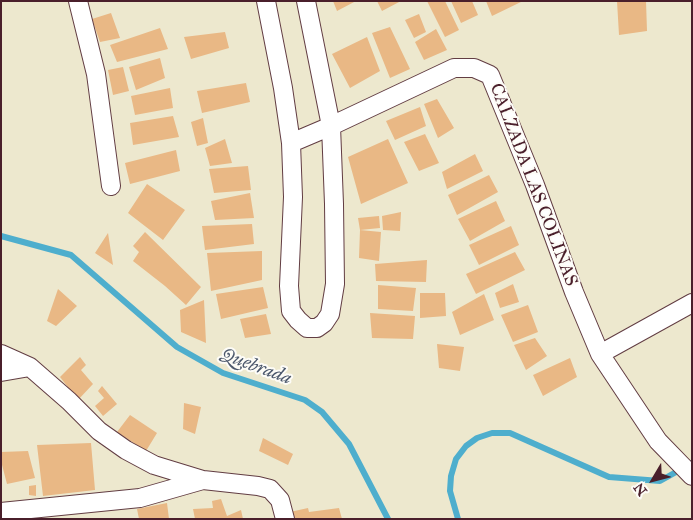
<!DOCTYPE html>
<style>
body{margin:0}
#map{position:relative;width:693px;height:520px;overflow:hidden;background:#ede8ce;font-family:"IM FELL Great Primer",serif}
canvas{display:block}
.frame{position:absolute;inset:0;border:2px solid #4a1f2b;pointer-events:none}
.north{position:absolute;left:628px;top:455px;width:50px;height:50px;-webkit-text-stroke:4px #fdfcf7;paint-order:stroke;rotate:233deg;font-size:14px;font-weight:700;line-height:20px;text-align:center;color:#4a1f2b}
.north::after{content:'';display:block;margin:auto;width:18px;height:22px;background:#4a1f2b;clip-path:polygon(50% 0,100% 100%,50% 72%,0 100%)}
</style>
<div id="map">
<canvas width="693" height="520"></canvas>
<div class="frame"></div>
<div class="north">N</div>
</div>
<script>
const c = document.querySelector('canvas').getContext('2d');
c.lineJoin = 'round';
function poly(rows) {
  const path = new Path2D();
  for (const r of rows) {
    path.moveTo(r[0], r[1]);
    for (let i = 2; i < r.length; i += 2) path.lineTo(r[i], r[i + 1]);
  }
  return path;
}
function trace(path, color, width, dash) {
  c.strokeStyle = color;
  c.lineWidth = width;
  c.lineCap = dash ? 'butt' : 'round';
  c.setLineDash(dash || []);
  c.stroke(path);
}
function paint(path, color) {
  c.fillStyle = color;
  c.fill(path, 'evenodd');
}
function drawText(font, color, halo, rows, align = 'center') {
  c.font = font + ' "IM FELL Great Primer",serif';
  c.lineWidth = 4;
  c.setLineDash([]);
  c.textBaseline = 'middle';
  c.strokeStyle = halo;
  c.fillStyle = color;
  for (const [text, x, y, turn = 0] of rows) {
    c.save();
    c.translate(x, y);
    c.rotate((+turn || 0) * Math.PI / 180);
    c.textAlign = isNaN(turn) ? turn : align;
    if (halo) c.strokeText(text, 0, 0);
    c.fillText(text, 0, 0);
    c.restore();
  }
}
trace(poly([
 [1,236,71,255,177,347,223,373,305,400,322,412,349,444,388,519],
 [458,519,450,491,451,476,456,459,466,446,477,438,492,433,510,433,609,477,660,481,692,463]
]), '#4eaecd', 6);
paint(poly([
 [333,1,356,1,337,11],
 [377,1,401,1,382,11],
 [427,1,445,1,459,30,445,37],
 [451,1,472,1,478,15,461,23],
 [486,1,523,1,492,16],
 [617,1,646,1,647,31,619,35],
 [111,13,120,38,100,42,92,19],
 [419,14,426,32,414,38,405,20],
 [390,27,410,69,390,78,372,33],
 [160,28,168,49,117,62,110,45],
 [436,29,447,50,424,60,415,42],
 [225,32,229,48,191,59,184,37],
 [367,37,380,71,350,88,332,54],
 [160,58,165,78,136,90,129,67],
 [123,67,129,91,113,95,108,70],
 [246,83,250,102,202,113,197,91],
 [170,88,173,108,135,115,131,96],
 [437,99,454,128,438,138,424,104],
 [420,107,426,126,395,140,386,121],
 [173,116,179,137,133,145,130,123],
 [203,118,208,143,197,146,191,122],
 [425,134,439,163,419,171,404,142],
 [225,139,232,163,210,166,205,148],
 [388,139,408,183,361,204,348,157],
 [176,150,180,171,130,184,125,163],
 [475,154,483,171,447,189,442,172],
 [248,166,251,190,214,193,209,169],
 [489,175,498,192,457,215,448,195],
 [147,184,185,210,163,240,128,213],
 [250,193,254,218,215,220,211,201],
 [496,201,505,221,470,241,458,219],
 [401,212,400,231,383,230,382,216],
 [379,216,380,228,360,230,358,218],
 [252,224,254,244,205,250,202,226],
 [511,226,519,245,479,265,469,245],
 [360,230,381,232,379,261,359,258],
 [145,232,201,287,186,305,165,286,133,261,139,252,133,246],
 [108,233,113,265,95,253],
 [262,251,262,280,211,291,207,253],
 [515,252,525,270,476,294,466,274],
 [427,260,426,282,376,281,375,264],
 [513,284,519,302,500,308,495,293],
 [378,285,416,288,413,311,378,309],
 [263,287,268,308,221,319,216,294],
 [58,289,77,306,56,326,47,321],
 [420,293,445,293,446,316,420,318],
 [484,294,494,320,460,335,452,312],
 [204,300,206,343,181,332,180,310],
 [528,305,538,332,513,342,501,315],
 [370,313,415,316,413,339,372,338],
 [266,314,271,334,245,338,240,319],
 [535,338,547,356,526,370,514,345],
 [437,344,464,347,460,371,439,368],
 [80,357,86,365,81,370,93,384,78,400,60,377],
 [570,358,577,377,543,396,533,375],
 [102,386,117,404,103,416,95,406,104,398,98,391],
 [184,403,201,407,195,434,183,429],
 [130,415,157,433,146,451,117,432],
 [263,438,293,454,288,465,259,451],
 [91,443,95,490,43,496,37,445],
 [28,451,35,478,7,484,1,461,1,452],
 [36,485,36,496,29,495,29,486],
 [221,499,227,516,241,510,243,519,195,519,193,509,213,508,212,501],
 [167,503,169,519,139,519,137,509],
 [308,508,309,512,339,508,342,519,291,519,290,512]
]), '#e9b885');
const minor = poly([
 [78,1,96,74,111,186],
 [266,1,283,88,291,143,293,197,289,286,291,311,298,320,307,328,317,328,324,323,330,314,335,284,334,204,331,126,306,1],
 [291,143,331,126,454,68,474,68,490,75,535,185,574,292,600,354,658,441,692,476],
 [1,354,30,367,69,401,99,431,126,450,154,465,203,480,258,486,270,489,280,500,285,519],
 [600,354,692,303],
 [1,372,30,367],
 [1,512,140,498,203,480]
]);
trace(minor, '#623d43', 20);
trace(minor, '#fff', 18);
drawText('18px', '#4a1f2b', '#fdfcf7', [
 ["CALZADA LAS COLINAS",533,185,69]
]);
drawText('italic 19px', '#4c586c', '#fdfcf7', [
 ["Quebrada",256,367,20]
]);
</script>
